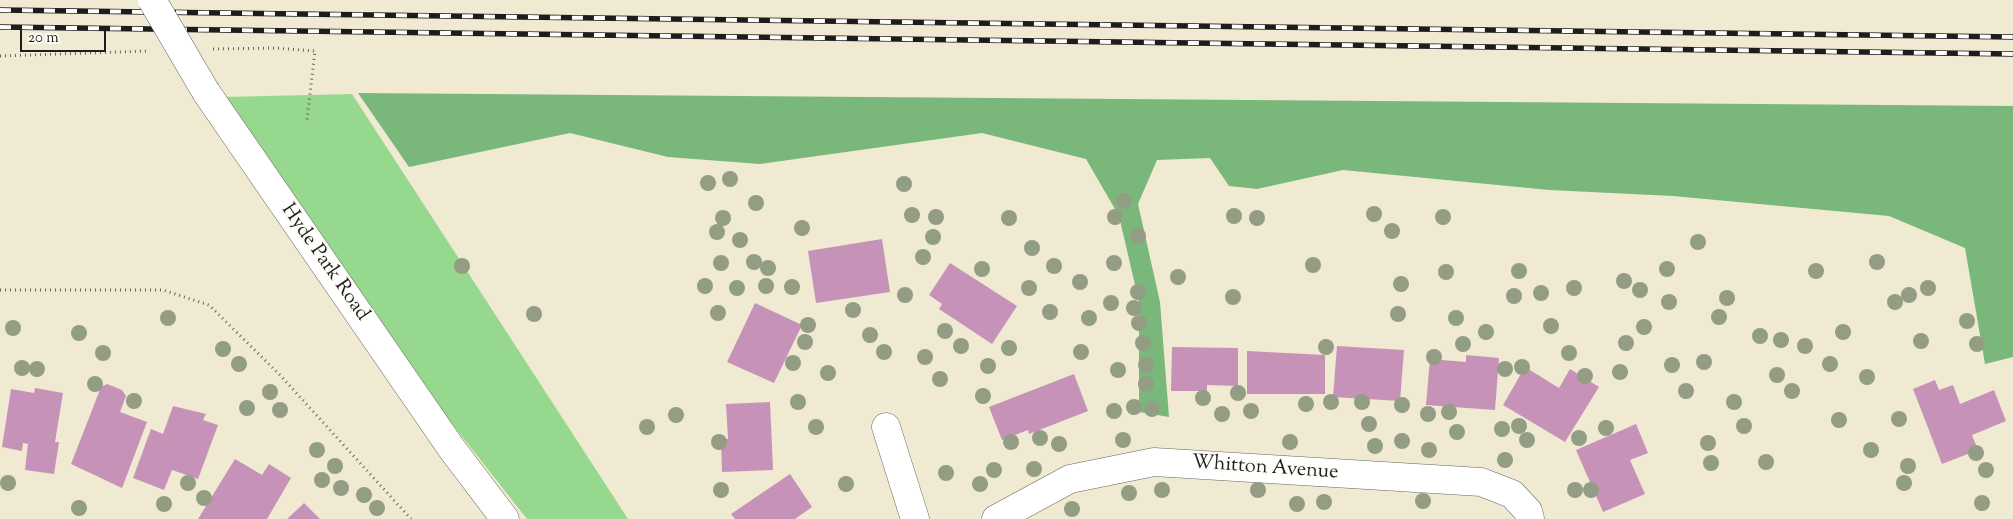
<!DOCTYPE html>
<style>
body{margin:0}
#map{position:relative;width:2013px;height:519px;overflow:hidden;background:#f0ead2;font-family:"Sorts Mill Goudy",serif}
canvas{display:block}
.scale{position:absolute;left:20px;top:30px;width:86px;height:22px;box-sizing:border-box;border:2px solid #1c1c1c;border-top:0;padding-left:6px;font-size:15px;line-height:18px;white-space:nowrap;color:#1c1c1c;-webkit-text-stroke:4px #fdfcf7;paint-order:stroke}
</style>
<div id="map">
<canvas width="2013" height="519"></canvas>
<div class="scale">20 m</div>
</div>
<script>
const c = document.querySelector('canvas').getContext('2d');
c.lineJoin = 'round';
function paint(path, color) {
  c.fillStyle = color;
  c.fill(path, 'evenodd');
}
function poly(rows) {
  const path = new Path2D();
  for (const r of rows) {
    path.moveTo(r[0], r[1]);
    for (let i = 2; i < r.length; i += 2) path.lineTo(r[i], r[i + 1]);
  }
  return path;
}
function trace(path, color, width, dash) {
  c.strokeStyle = color;
  c.lineWidth = width;
  c.lineCap = dash ? 'butt' : 'round';
  c.setLineDash(dash || []);
  c.stroke(path);
}
function drawText(font, color, halo, rows, align = 'center') {
  c.font = font + ' "Sorts Mill Goudy",serif';
  c.lineWidth = 4;
  c.setLineDash([]);
  c.textBaseline = 'middle';
  c.strokeStyle = halo;
  c.fillStyle = color;
  for (const [text, x, y, turn = 0] of rows) {
    c.save();
    c.translate(x, y);
    c.rotate((+turn || 0) * Math.PI / 180);
    c.textAlign = isNaN(turn) ? turn : align;
    if (halo) c.strokeText(text, 0, 0);
    c.fillText(text, 0, 0);
    c.restore();
  }
}
paint(poly([
 [352,94,628,519,527,519,412,373,225,97]
]), '#97d88f');
paint(poly([
 [358,93,2013,106,2013,357,1985,364,1965,248,1889,216,1673,196,1549,190,1343,170,1257,189,1229,186,1210,158,1157,160,1138,204,1160,302,1169,417,1139,412,1139,302,1119,216,1086,159,982,133,760,164,668,157,570,133,409,167]
]), '#79b87a');
paint(poly([
 [882,239,890,292,816,303,808,251],
 [950,263,1017,306,992,344,939,309,942,304,929,295],
 [755,303,802,325,774,383,727,362],
 [1337,346,1404,350,1400,401,1333,397],
 [1172,347,1238,348,1238,386,1207,385,1207,391,1171,391],
 [1247,351,1325,355,1325,394,1247,394],
 [1466,355,1499,358,1495,410,1426,405,1430,359,1466,362],
 [1525,367,1559,388,1570,369,1599,387,1565,442,1503,405],
 [1074,374,1088,411,1029,434,1028,430,1002,440,989,407],
 [1935,380,1939,390,1953,385,1960,404,1994,390,2006,421,1972,435,1978,450,1942,464,1913,389],
 [107,384,122,390,126,396,120,412,147,422,122,488,71,464,101,387],
 [35,388,63,393,55,442,59,442,54,474,25,470,28,444,23,443,22,451,2,447,11,389,34,393],
 [770,402,773,470,722,472,721,439,728,439,726,404],
 [173,406,206,414,203,420,218,425,198,479,172,470,164,490,133,478,151,429,163,434],
 [1636,424,1648,453,1630,460,1645,494,1603,512,1576,450],
 [235,459,262,475,269,464,291,478,267,519,198,519],
 [790,474,812,507,795,519,735,519,731,514],
 [304,503,320,519,287,519,302,505]
]), '#c792b7');
const minor = poly([
 [886,427,915,519],
 [996,519,1070,479,1154,462,1481,482,1512,494,1528,511,1530,519]
]);
const major = poly([
 [206,92,452,449,505,519]
]);
trace(minor, '#66645c', 29);
trace(major, '#66645c', 29);
trace(poly([
 [213,49,274,48,315,51,307,120],
 [0,56,149,51],
 [0,290,163,290,209,305,279,374,411,519]
]), '#66645c', 3, [1, 4]);
trace(minor, '#fff', 28);
trace(major, '#fff', 28);
const rail = poly([
 [0,10,2013,37],
 [0,27,2013,54]
]);
trace(rail, '#1c1c1c', 5.5);
trace(rail, '#fdfcf7', 4, [11]);
const majorBridge = poly([
 [152,0,206,92]
]);
trace(majorBridge, '#66645c', 29, []);
trace(majorBridge, '#fff', 28);
c.fillStyle = '#939d84';
for (const [x, y] of [
 [730,179],
 [708,183],
 [904,184],
 [1124,201],
 [756,203],
 [1374,214],
 [912,215],
 [1234,216],
 [936,217],
 [1115,217],
 [1443,217],
 [723,218],
 [1009,218],
 [1257,218],
 [802,228],
 [1392,231],
 [717,232],
 [1138,236],
 [933,237],
 [740,240],
 [1698,242],
 [1032,248],
 [923,257],
 [754,262],
 [1877,262],
 [721,263],
 [1114,263],
 [1313,265],
 [462,266],
 [1054,266],
 [768,268],
 [982,269],
 [1667,269],
 [1519,271],
 [1816,271],
 [1446,272],
 [1178,277],
 [1624,281],
 [1080,282],
 [1401,284],
 [705,286],
 [766,286],
 [792,287],
 [737,288],
 [1029,288],
 [1574,288],
 [1928,288],
 [1640,290],
 [1138,292],
 [1541,293],
 [905,295],
 [1909,295],
 [1514,296],
 [1233,297],
 [1727,298],
 [1669,302],
 [1895,302],
 [1111,303],
 [1134,308],
 [853,310],
 [1050,312],
 [718,313],
 [534,314],
 [1398,314],
 [1719,317],
 [168,318],
 [1089,318],
 [1456,318],
 [1967,321],
 [1139,323],
 [808,325],
 [1551,326],
 [1644,327],
 [13,328],
 [945,331],
 [1486,332],
 [1843,332],
 [79,333],
 [870,335],
 [1760,336],
 [1781,340],
 [1921,341],
 [805,342],
 [1143,343],
 [1626,343],
 [1463,344],
 [1977,344],
 [961,346],
 [1805,346],
 [1326,347],
 [1009,348],
 [223,349],
 [884,352],
 [1081,352],
 [103,353],
 [1569,353],
 [925,357],
 [1434,357],
 [1704,362],
 [793,363],
 [239,364],
 [1830,364],
 [1146,365],
 [1672,365],
 [988,366],
 [1522,367],
 [22,368],
 [37,369],
 [1505,369],
 [1118,370],
 [1620,372],
 [828,373],
 [1777,375],
 [1585,376],
 [1867,377],
 [940,379],
 [95,384],
 [1146,384],
 [1686,391],
 [1792,391],
 [270,392],
 [1238,393],
 [983,396],
 [1203,398],
 [134,401],
 [798,402],
 [1331,402],
 [1362,402],
 [1734,402],
 [1306,404],
 [1402,405],
 [1134,407],
 [247,408],
 [1152,409],
 [280,410],
 [1114,411],
 [1251,411],
 [1449,412],
 [1222,414],
 [1428,414],
 [676,415],
 [1899,419],
 [1839,420],
 [1369,424],
 [1519,426],
 [1744,426],
 [647,427],
 [816,427],
 [1606,428],
 [1502,429],
 [1457,432],
 [1040,438],
 [1579,438],
 [1123,440],
 [1527,440],
 [1402,441],
 [719,442],
 [1011,442],
 [1290,442],
 [1708,443],
 [1059,444],
 [1375,446],
 [317,450],
 [1429,450],
 [1871,450],
 [1976,453],
 [1505,460],
 [1766,462],
 [1711,463],
 [335,466],
 [1908,466],
 [1034,469],
 [994,470],
 [1986,470],
 [946,473],
 [322,480],
 [8,483],
 [188,483],
 [1904,483],
 [846,484],
 [980,484],
 [341,488],
 [721,490],
 [1162,490],
 [1258,490],
 [1575,490],
 [1591,490],
 [1129,493],
 [364,495],
 [204,498],
 [1423,501],
 [1324,502],
 [1982,503],
 [164,504],
 [1297,504],
 [79,508],
 [377,508],
 [1072,509]
]) {
  c.beginPath();
  c.arc(x, y, 8, 0, 2 * Math.PI);
  c.fill();
}
drawText('20px', '#1c1c1c', '#fdfcf7', [
 ["Hyde Park Road",324,263,55],
 ["Whitton Avenue",1265,469,4]
]);
</script>
